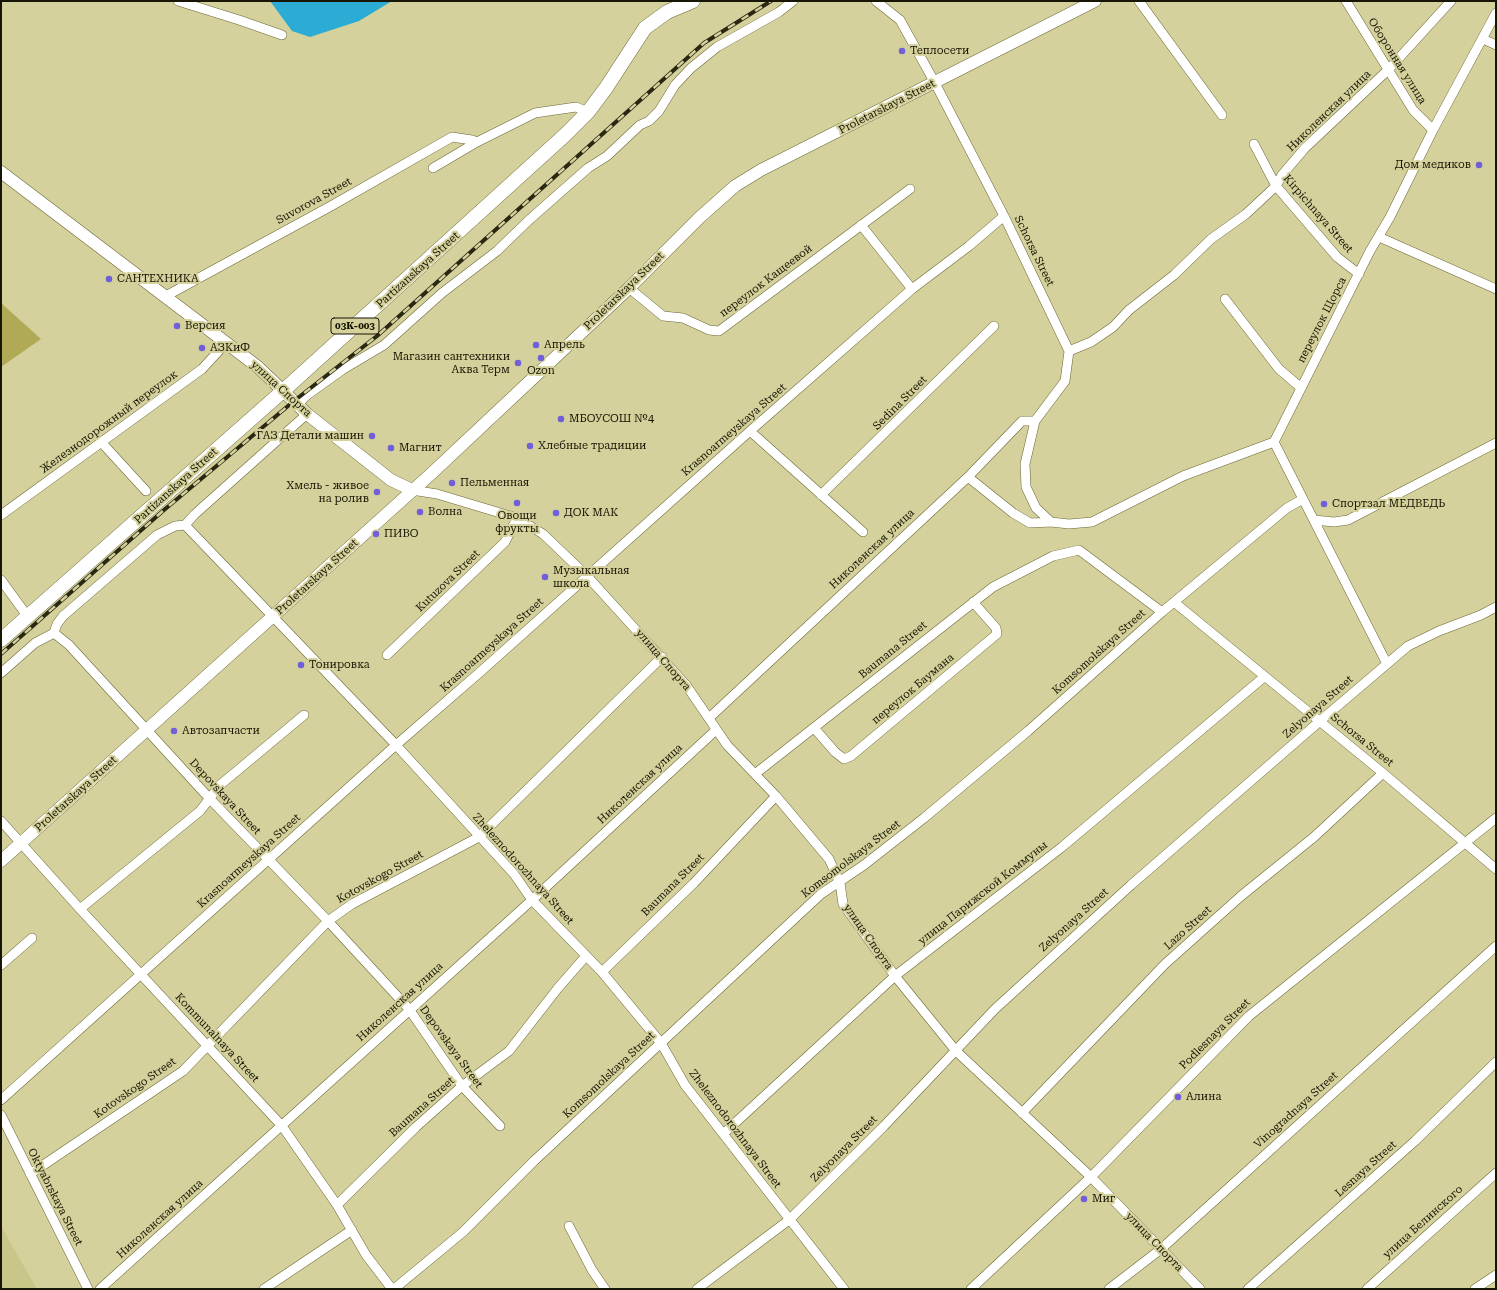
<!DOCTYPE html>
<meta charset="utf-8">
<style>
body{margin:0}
#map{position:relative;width:1497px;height:1290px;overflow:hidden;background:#d4d19c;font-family:"Roboto Serif",serif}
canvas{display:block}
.frame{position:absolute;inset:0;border:2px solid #171503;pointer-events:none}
</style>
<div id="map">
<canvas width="1497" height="1290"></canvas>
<div class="frame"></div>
</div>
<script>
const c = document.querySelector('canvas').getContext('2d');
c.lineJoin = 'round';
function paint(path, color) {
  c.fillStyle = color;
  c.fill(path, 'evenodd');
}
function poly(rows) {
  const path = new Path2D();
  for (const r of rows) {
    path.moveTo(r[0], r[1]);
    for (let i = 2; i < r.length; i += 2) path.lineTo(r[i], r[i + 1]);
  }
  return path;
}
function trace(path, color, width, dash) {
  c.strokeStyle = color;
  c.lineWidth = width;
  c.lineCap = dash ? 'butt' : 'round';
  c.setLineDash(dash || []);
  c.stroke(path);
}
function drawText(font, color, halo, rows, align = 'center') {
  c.font = font + ' "Roboto Serif",serif';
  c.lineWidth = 4;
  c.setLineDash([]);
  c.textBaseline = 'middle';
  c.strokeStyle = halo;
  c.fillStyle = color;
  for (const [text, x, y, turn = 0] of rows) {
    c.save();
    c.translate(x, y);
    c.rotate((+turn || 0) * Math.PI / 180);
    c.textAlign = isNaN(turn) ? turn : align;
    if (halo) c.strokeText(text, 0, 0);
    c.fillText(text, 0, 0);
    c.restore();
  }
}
paint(poly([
 [1,1226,37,1289,1,1289]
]), '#c9c689');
paint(poly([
 [1,303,41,339,1,367]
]), '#b0aa57');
paint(poly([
 [270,1,392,1,359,21,310,37,292,31]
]), '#2cabd5');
const street = poly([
 [178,1,239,20,282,35],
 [876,1,900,20,935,83,1004,216,1069,351,1065,381,1035,421,1025,464,1026,487,1036,508,1051,522,1069,524,1092,522,1183,476,1274,442,1370,251,1390,217,1433,130,1496,13],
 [1139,1,1222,115],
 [1346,1,1413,110,1433,130],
 [1483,39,1496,45],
 [1254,144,1276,186,1337,257,1359,274],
 [433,168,477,142],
 [861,225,912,289],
 [1379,237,1496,289],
 [629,288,663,316,683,318,709,330,719,331,910,189],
 [164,297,331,206,452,137,472,140,477,142,535,113,576,107,588,112],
 [1225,299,1279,369,1300,387],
 [1069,351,1091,342,1113,327,1129,310,1174,275,1211,239,1246,214,1276,186,1282,175,1305,148,1389,69,1451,1],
 [298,404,307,395,342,370,384,345,442,293,497,251,529,220,588,168,607,156,640,125,649,121,659,111,675,85,691,68,717,47,779,12,793,1],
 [750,431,863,532],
 [1274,442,1387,664],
 [102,443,146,491],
 [968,477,1013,513,1030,523,1051,522],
 [412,490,437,494,517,518,543,534,587,576,686,685,727,745,776,796,829,859,840,883,843,904,895,976,956,1051,1091,1177,1200,1289],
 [821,495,994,326],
 [1,515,202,369,226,343],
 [1314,520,1334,522,1348,520,1496,443],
 [185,525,396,745,514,874,532,900,602,972,661,1043,685,1085,844,1289],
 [1,580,28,617],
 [1174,602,1383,773,1496,869],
 [54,633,69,645,210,799,328,921,409,1009,462,1086,500,1126],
 [387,655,505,542,517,518],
 [1,673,35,643,54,633,57,624,63,616,157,535,175,526,185,525,195,514,307,414],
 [709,718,968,477,1022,421,1035,421],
 [815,729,835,752,844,759,851,756,997,634,996,628,973,602],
 [755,774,993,587,1053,556,1079,550,1162,612],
 [1,821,80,909,282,1126,337,1205,366,1255,392,1289],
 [80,909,200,811,220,785,304,715],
 [1,965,32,938],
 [602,972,694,883,776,796],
 [1,1100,396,745,479,673,750,431,912,289,969,246,1004,216],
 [1022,1113,1165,964,1241,896,1314,837,1383,773],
 [1,1115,88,1289],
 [723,1134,895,976,1062,847,1264,677],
 [30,1174,183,1071,328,921,352,904,479,837,662,657],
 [337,1205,416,1127,462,1086,509,1051,558,988,586,956],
 [569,1226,592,1270,605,1289],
 [100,1289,532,900,716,730],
 [264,1289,352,1230],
 [394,1289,463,1232,534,1161,821,894,864,865,924,818,1028,731,1162,612,1287,508,1303,499],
 [697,1289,789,1220,884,1126,995,1009,1131,885,1320,721,1408,646,1439,631,1481,615,1496,607],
 [971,1289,1091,1177,1249,1016,1496,818],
 [1109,1289,1161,1249,1496,946],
 [1248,1289,1415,1141,1496,1062],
 [1367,1289,1496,1173],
 [1475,1289,1496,1275]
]);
const secondary = poly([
 [1,172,258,367,307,414,391,480,412,490],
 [1,861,432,473,629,288,699,218,735,186,761,170,1095,1]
]);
const primary = poly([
 [1,640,284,390,565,135,588,112,606,88,645,28,667,12,693,1]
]);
trace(street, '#6b6735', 10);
trace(secondary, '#6b6735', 13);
trace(primary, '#6b6735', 15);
trace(street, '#fff', 9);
trace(secondary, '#fff', 12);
trace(primary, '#fff', 14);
const rail = poly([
 [1,654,164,510,294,401,377,336,704,43,771,1]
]);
trace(rail, '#2a2812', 4);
trace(rail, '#d4d19c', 2.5, [8]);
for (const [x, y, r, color] of [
 [902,51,4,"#705fd9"],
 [1479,165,4,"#705fd9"],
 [109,279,4,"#705fd9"],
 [177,326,4,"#705fd9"],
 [536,345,4,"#705fd9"],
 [202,348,4,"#705fd9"],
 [541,358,4,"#705fd9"],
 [518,363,4,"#705fd9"],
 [561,419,4,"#705fd9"],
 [372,436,4,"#705fd9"],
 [530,446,4,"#705fd9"],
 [391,448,4,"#705fd9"],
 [452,483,4,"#705fd9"],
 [377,492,4,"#705fd9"],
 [517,503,4,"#705fd9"],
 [1324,504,4,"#705fd9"],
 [420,512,4,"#705fd9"],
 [556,513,4,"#705fd9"],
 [376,534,4,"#705fd9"],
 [545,577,4,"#705fd9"],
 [301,665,4,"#705fd9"],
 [174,731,4,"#705fd9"],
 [1178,1097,4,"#705fd9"],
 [1084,1199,4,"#705fd9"]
]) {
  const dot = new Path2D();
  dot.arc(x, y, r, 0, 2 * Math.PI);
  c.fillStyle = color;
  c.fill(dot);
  trace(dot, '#d4d19c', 1.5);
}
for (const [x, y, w] of [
 [355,326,48]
]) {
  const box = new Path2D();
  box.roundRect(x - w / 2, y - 8, w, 16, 3);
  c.fillStyle = '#d4d19c';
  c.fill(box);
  trace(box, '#171503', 1);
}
drawText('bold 10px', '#171503', null, [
 ["03К-003",355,326]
]);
drawText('11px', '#171503', '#d4d19c', [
 ["Теплосети",910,51],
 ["Дом медиков",1471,165,"right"],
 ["САНТЕХНИКА",117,279],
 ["Версия",185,326],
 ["Апрель",544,345],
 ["АЗКиФ",210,348],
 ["Магазин сантехники",510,357,"right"],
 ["Аква Терм",510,370,"right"],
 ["Ozon",541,371,"center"],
 ["МБОУСОШ №4",569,419],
 ["ГАЗ Детали машин",364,436,"right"],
 ["Хлебные традиции",538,446],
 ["Магнит",399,448],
 ["Пельменная",460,483],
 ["Хмель - живое",369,486,"right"],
 ["на ролив",369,499,"right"],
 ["Спортзал МЕДВЕДЬ",1332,504],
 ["Волна",428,512],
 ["ДОК МАК",564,513],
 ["Овощи",517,516,"center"],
 ["фрукты",517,529,"center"],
 ["ПИВО",384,534],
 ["Музыкальная",553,571],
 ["школа",553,584],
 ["Тонировка",309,665],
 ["Автозапчасти",182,731],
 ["Алина",1186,1097],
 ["Миг",1092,1199]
], 'left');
drawText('11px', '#171503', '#d4d19c', [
 ["Оборонная улица",1397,61,58],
 ["Proletarskaya Street",887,107,-27],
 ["Николенская улица",1329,111,-44],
 ["Suvorova Street",314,201,-29],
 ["Kirpichnaya Street",1318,214,49],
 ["Schorsa Street",1034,251,64],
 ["Partizanskaya Street",418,270,-42],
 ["переулок Кащеевой",766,281,-37],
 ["Proletarskaya Street",624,291,-44],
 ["переулок Щорса",1322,320,-63],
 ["улица Спорта",281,389,42],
 ["Sedina Street",900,403,-45],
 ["Железнодорожный переулок",109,422,-36],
 ["Krasnoarmeyskaya Street",734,430,-41],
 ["Partizanskaya Street",176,486,-42],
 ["Николенская улица",872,549,-43],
 ["Proletarskaya Street",317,577,-42],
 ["Kutuzova Street",448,581,-44],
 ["Krasnoarmeyskaya Street",492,645,-42],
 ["Baumana Street",893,650,-39],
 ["Komsomolskaya Street",1099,652,-42],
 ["улица Спорта",663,660,49],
 ["переулок Баумана",913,689,-40],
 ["Zelyonaya Street",1318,707,-41],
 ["Schorsa Street",1362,740,39],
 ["Николенская улица",640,784,-43],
 ["Proletarskaya Street",76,794,-42],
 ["Depovskaya Street",225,797,47],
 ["Komsomolskaya Street",851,859,-37],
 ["Krasnoarmeyskaya Street",249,861,-42],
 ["Zheleznodorozhnaya Street",523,869,48],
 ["Kotovskogo Street",380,877,-29],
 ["Baumana Street",673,885,-45],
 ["улица Парижской Коммуны",983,893,-38],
 ["Zelyonaya Street",1074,920,-42],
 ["Lazo Street",1188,928,-42],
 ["улица Спорта",868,937,55],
 ["Николенская улица",400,1002,-42],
 ["Podlesnaya Street",1215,1034,-45],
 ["Kommunalnaya Street",217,1038,47],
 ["Depovskaya Street",451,1047,54],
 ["Komsomolskaya Street",609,1075,-43],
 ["Kotovskogo Street",135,1088,-35],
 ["Baumana Street",422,1107,-42],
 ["Vinogradnaya Street",1296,1110,-42],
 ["Zheleznodorozhnaya Street",735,1129,53],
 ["Zelyonaya Street",844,1149,-45],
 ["Lesnaya Street",1366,1169,-42],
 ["Oktyabrskaya Street",55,1197,63],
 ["Николенская улица",160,1219,-42],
 ["улица Белинского",1423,1222,-42],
 ["улица Спорта",1154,1242,46]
]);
</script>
